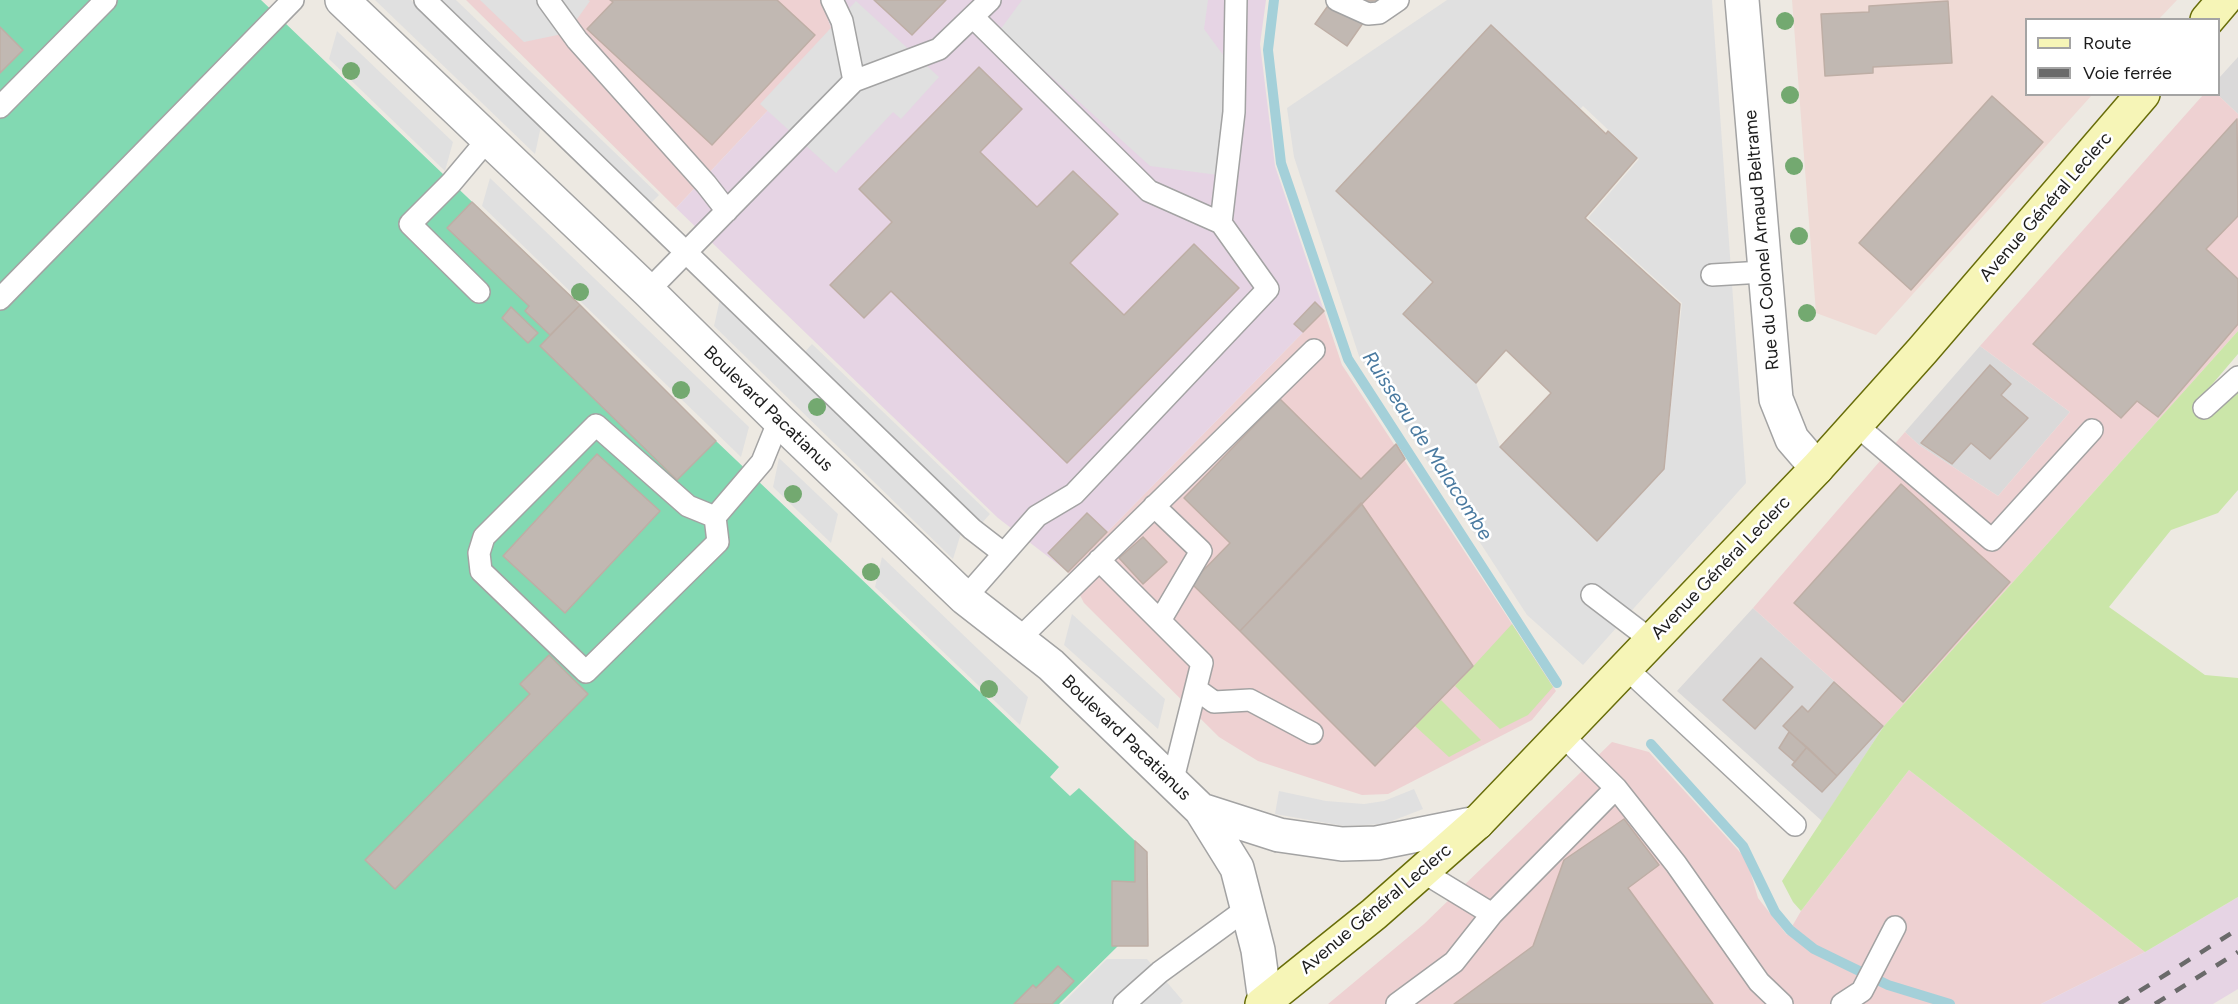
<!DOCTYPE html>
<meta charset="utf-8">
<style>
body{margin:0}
#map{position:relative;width:2238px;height:1004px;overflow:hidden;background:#ede9e2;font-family:Figtree,sans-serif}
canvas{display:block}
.legend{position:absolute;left:2025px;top:18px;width:195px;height:78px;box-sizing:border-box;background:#fff;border:2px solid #a4a4a4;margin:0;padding:8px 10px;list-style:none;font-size:18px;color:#1c1c1c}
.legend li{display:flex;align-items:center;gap:12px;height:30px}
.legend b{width:30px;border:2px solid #a4a4a4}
</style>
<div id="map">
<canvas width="2238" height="1004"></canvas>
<ul class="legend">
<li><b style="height:8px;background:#f6f5b7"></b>Route</li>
<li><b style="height:8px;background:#6a6a6a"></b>Voie ferrée</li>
</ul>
</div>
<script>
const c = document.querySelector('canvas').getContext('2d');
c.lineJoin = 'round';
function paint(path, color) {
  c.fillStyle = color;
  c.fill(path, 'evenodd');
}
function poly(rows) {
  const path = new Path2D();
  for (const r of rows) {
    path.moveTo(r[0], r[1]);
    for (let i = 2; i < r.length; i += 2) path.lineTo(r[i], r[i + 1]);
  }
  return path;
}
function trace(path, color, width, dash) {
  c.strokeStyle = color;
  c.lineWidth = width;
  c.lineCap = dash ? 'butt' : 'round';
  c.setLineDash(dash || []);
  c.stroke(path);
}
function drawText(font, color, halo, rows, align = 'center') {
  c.font = font + ' Figtree,sans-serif';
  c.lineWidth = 5;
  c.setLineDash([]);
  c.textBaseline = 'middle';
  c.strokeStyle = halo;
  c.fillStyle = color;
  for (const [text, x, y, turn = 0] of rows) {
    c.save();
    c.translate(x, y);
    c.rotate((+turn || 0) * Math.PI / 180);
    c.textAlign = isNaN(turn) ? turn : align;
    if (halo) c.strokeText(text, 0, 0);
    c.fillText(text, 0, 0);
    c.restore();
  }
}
paint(poly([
 [2238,57,2238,114,2218,95,2219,78],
 [1980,346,2070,412,1998,496,1919,445,1905,432],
 [1753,608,1884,726,1822,821,1677,691]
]), '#dad9d9');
paint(poly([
 [466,0,821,0,835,39,676,208],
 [2203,95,2218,95,2238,114,2238,331,1884,726,1753,608,1905,432,1919,445,1998,496,2070,412,1980,346],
 [1324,311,1342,365,1556,691,1532,720,1388,794,1362,795,1258,761,1219,737,1084,603,1068,572],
 [1612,742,1649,752,1719,829,1747,860,1758,898,1787,935,1801,911,1909,770,2145,952,2041,1004,1328,1004,1424,924]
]), '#eed1d2');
paint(poly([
 [821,0,1266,0,1260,44,1275,166,1324,311,1068,572,998,518,676,208,835,39],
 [2238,897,2238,989,2213,1004,2041,1004,2145,952]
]), '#e6d4e4');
paint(poly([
 [1792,0,2177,0,2159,19,2026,20,2026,94,2092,95,1876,335,1816,313]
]), '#efdad5');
paint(poly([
 [2238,331,2238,354,2192,408,2208,418,2238,387,2238,490,2218,513,2171,530,2109,607,2205,675,2238,678,2238,897,2145,952,1909,770,1801,911,1793,902,1782,881,1884,726],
 [1512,624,1553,687,1528,715,1500,729,1455,686],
 [1441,700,1481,740,1449,757,1415,726]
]), '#cbe6a9');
paint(poly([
 [0,0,261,0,580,305,716,441,1059,767,1050,777,1070,796,1079,788,1147,852,1148,946,1118,946,1059,1004,0,1004]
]), '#82d9b2');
paint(poly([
 [375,0,411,0,541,126,535,154],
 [438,0,456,0,659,195,650,204],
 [480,0,588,0,590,1,567,33,524,42],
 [1022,0,1208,0,1204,29,1229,63,1218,175,1150,166,1000,30],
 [1447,0,1712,0,1746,483,1583,665,1527,615,1359,356,1294,157,1287,108],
 [1491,25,1580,109,1583,106,1639,159,1588,218,1682,303,1664,469,1597,541,1500,447,1476,383,1403,314,1433,282,1336,190],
 [856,1,939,77,901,119,893,112,836,173,760,104],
 [337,31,453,142,445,171,329,59],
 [490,178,749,427,741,457,482,206],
 [720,299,962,530,953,559,714,326],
 [812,344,990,514,981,524,803,354],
 [779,458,838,514,831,543,773,487],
 [882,557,1028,697,1020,725,875,587],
 [1072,614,1165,699,1158,729,1064,645],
 [1414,789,1423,809,1384,824,1344,826,1275,814,1279,791,1326,801,1364,804,1384,801],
 [1107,959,1147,959,1183,1001,1180,1004,1062,1004]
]), '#e0e0e0');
trace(poly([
 [1274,0,1268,50,1281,163,1348,359,1557,683],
 [1651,744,1743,846,1775,912,1790,930,1814,949,1888,985,1950,1004]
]), '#a4d0d9', 10);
const building = poly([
 [610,0,777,0,815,35,712,145,587,29,613,2,610,0],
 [874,0,946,0,912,35,874,0],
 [1332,0,1379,0,1347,46,1315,24,1332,0],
 [1948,1,1952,63,1873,67,1873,73,1825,76,1821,14,1869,12,1869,6,1948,1],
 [1491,25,1606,134,1608,131,1637,158,1585,218,1680,304,1664,469,1597,541,1500,447,1551,393,1506,350,1476,383,1403,314,1433,282,1336,191,1491,25],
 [0,27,23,50,0,73,0,27],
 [979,67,1022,109,980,152,1037,207,1073,171,1118,214,1070,263,1124,315,1194,244,1239,288,1067,463,891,291,864,318,830,285,892,222,859,189,979,67],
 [1992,96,2043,142,1911,290,1859,243,1992,96],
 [2237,119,2238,216,2206,249,2238,279,2238,324,2158,417,2137,401,2121,418,2033,344,2237,119],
 [472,202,580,305,550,335,525,311,529,306,447,228,472,202],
 [1315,302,1324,311,1303,332,1294,324,1315,302],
 [580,305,716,441,677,480,540,346,580,305],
 [511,307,538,333,528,343,502,318,511,307],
 [1990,365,2011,384,2001,395,2028,418,1990,459,1971,443,1952,464,1921,443,1990,365],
 [1280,399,1361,479,1396,444,1405,459,1240,631,1191,583,1230,543,1184,498,1280,399],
 [597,454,660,511,565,613,503,556,597,454],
 [1901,484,2010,582,1903,702,1794,603,1901,484],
 [1361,503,1473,666,1375,766,1240,631,1361,503],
 [1087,513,1107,532,1068,572,1048,553,1087,513],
 [1143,537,1167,562,1143,584,1119,558,1143,537],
 [549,655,588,694,395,889,365,860,530,694,520,684,549,655],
 [1761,658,1793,687,1755,729,1723,700,1761,658],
 [1834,682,1883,726,1837,776,1783,726,1802,706,1808,712,1834,682],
 [1789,732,1807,747,1795,762,1779,748,1789,732],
 [1807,747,1837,776,1822,792,1792,765,1807,747],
 [1624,819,1659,865,1628,888,1713,1004,1454,1004,1533,946,1564,860,1624,819],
 [1135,841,1147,852,1148,946,1112,946,1112,881,1135,882,1135,841],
 [1058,966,1074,981,1052,1004,1014,1004,1033,985,1036,988,1058,966]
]);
paint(building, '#c1b8b2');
trace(building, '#beaea5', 1.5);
const service = poly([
 [425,0,972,529,1003,553],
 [548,0,577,40,706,184,727,211],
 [832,0,842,21,854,81],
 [1337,0,1368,14,1379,13,1398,0],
 [0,107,106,0],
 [1221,223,1234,112,1236,0],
 [1712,275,1763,272],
 [648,291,854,81,939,49,990,0],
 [479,292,410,224,451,183,488,139],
 [0,299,293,0],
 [2204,408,2238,377],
 [1856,425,1992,540,2092,430],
 [1154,506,1201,551,1161,619],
 [715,517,688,506,596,425,484,537,479,553,481,571,586,672,718,542,715,517,762,462,779,420],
 [1099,560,1202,663,1172,783],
 [1592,595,1651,640],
 [965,598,1037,516,1074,494,1268,289,1221,223,1149,191,974,18],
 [1019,639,1314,350],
 [1626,668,1795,825],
 [1196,689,1214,702,1250,700,1312,733],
 [1561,734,1616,788],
 [1423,872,1492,914,1616,788,1676,864,1759,982,1782,1004],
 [1124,1004,1160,972,1249,907],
 [1397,1004,1454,962,1492,914],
 [1842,1004,1862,991,1895,927]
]);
const minor = poly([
 [342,0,648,291,779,420,965,598,1051,665,1201,810,1237,868,1258,950,1265,1001],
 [1742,0,1776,399,1792,439,1817,468],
 [1201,810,1279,835,1342,844,1377,843,1477,823]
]);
const secondary = poly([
 [2207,20,2224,0],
 [1262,1004,1374,914,1477,823,1817,468,1922,351,2143,94]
]);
trace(service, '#a3a3a3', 24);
trace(minor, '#a3a3a3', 36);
trace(secondary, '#686d09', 36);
trace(service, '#fff', 21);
trace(minor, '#fff', 33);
trace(secondary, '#f6f5b7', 33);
trace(poly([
 [2119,1004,2238,929],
 [2155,1004,2238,952]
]), '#6a6a6a', 4.5, [12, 12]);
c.fillStyle = '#73a970';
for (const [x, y] of [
 [1785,21],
 [351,71],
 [1790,95],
 [1794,166],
 [1799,236],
 [580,292],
 [1807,313],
 [681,390],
 [817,407],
 [793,494],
 [871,572],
 [989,689]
]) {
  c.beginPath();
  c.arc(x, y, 9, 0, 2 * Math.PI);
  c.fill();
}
drawText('18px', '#1c1c1c', '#fff', [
 ["Avenue Général Leclerc",2046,207,-49],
 ["Rue du Colonel Arnaud Beltrame",1762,240,-95],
 ["Boulevard Pacatianus",768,409,44],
 ["Avenue Général Leclerc",1721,568,-46],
 ["Boulevard Pacatianus",1126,738,44],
 ["Avenue Général Leclerc",1376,909,-40]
]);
drawText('italic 20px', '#4a7aa0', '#fff', [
 ["Ruisseau de Malacombe",1427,446,57]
]);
</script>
